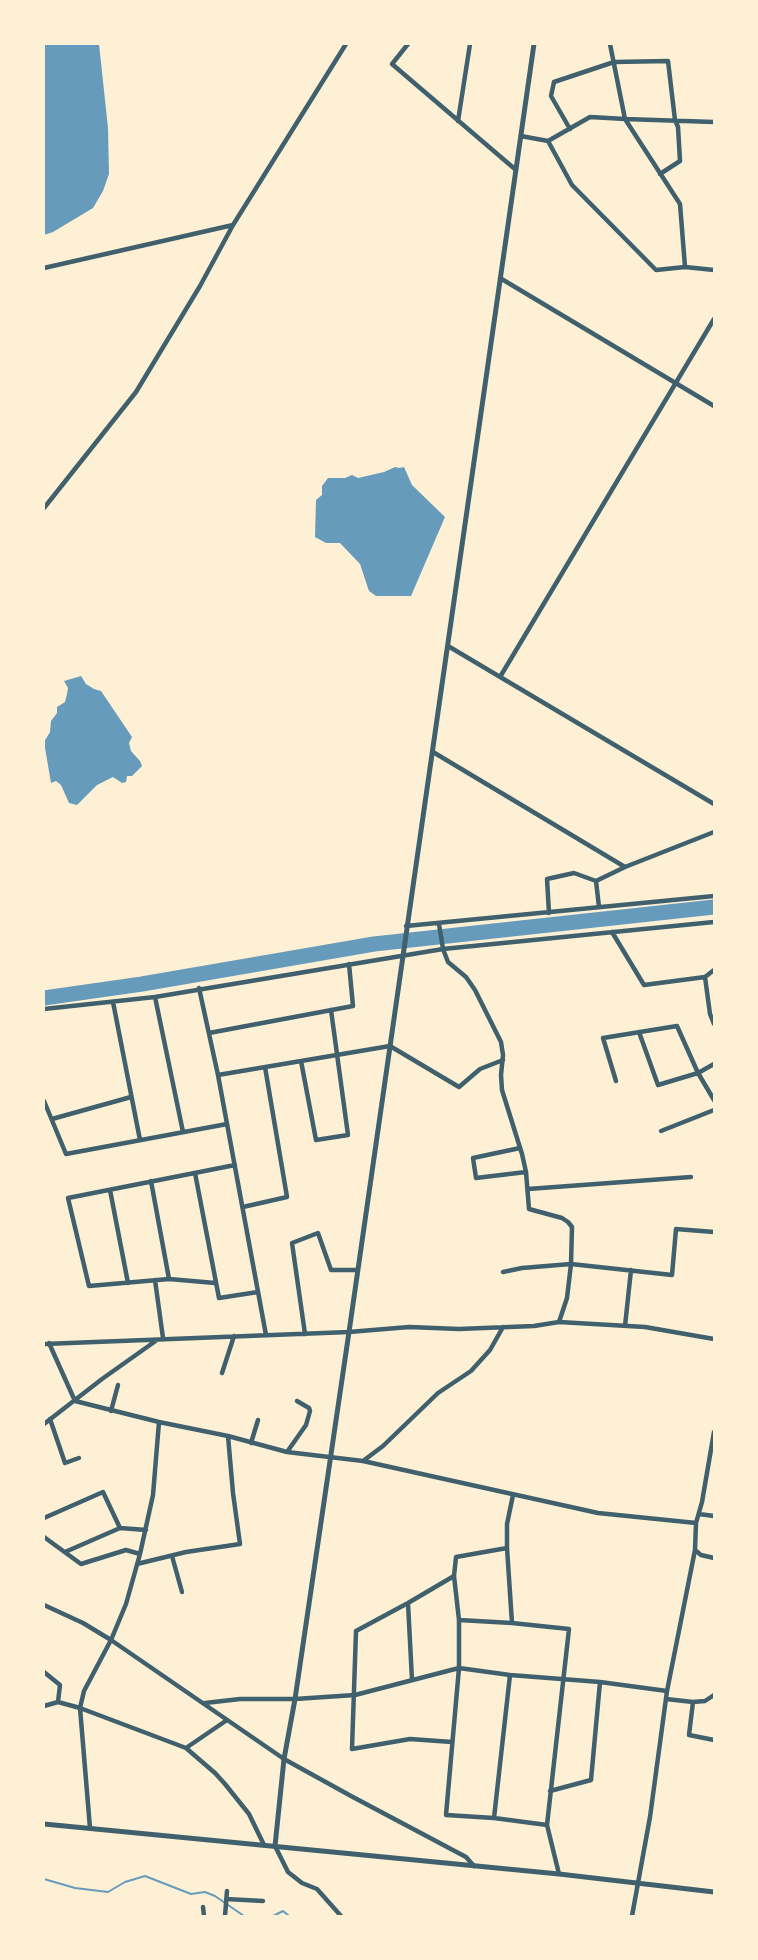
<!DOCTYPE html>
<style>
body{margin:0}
#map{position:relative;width:758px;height:1960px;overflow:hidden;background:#fdf0d5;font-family:"DejaVu Sans",sans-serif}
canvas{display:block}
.frame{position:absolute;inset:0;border:45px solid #fdf0d5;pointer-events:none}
</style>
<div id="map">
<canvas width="758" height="1960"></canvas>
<div class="frame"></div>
</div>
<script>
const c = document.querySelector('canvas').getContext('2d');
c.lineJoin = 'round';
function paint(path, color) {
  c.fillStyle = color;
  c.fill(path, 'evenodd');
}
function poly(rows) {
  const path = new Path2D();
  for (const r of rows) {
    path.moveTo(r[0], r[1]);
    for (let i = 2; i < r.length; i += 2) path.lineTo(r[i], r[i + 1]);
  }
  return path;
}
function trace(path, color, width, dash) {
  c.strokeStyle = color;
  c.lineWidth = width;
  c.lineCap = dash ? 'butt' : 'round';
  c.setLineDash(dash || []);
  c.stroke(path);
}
paint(poly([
 [44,44,99,44,108,128,109,174,103,191,93,208,53,232,44,235],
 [395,467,399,468,404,467,412,485,445,517,411,596,376,596,369,591,360,564,340,543,326,543,315,537,316,500,322,495,322,486,328,478,345,478,352,475,358,478,384,472],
 [81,676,86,684,94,689,101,691,132,737,129,743,131,751,140,761,142,766,132,776,127,776,126,782,122,783,113,777,97,785,77,805,69,803,61,785,56,781,51,783,44,742,50,732,51,721,57,713,57,707,65,702,67,694,68,688,64,681]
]), '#669bbc');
trace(poly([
 [44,1879,75,1888,108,1892,125,1882,145,1876,191,1894,205,1892,215,1896,244,1916],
 [273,1916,283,1911,289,1916]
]), '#669bbc', 2);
trace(poly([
 [44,998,142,984,374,944,714,907]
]), '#669bbc', 15);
trace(poly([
 [408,44,392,64,516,170],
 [610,44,625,119,714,122],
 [458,121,470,44],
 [570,129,551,96,554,82,614,62,668,61,675,120,678,127,680,161,660,174],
 [521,136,548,141,590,117,625,119,680,204,685,267],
 [548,141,572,185,656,270,685,267,714,270],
 [44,268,233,225],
 [500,278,714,406],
 [44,508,136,392,200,286,233,225,346,44],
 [448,646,714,804],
 [500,677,714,319],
 [433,752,625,867,714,832],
 [596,881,599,907],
 [549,913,547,879,574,873,596,881,625,867],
 [439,924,443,949,448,962,466,977,475,990,501,1042,503,1055,501,1075,502,1090,522,1154,526,1172,529,1209,562,1218,568,1222,572,1227,571,1264,567,1298,559,1322],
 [406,926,714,896],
 [612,932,644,985,705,977,714,970],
 [705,977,710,1014,714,1024],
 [199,988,218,1075,266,1335],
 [155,997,183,1132],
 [113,1002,140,1140],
 [44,1009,155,997,443,949,714,922],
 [639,1032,658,1085,698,1073,714,1064],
 [209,1033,353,1006,349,964],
 [301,1061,316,1140,348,1135,331,1010],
 [218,1075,390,1046,459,1087,480,1069,503,1060],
 [616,1081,603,1038,677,1026,698,1073,714,1100],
 [44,1101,66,1154,227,1124],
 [52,1119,131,1097],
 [661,1131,714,1110],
 [520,1148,473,1158,476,1178,526,1172],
 [195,1173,219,1298,258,1292],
 [151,1181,169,1279],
 [528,1189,691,1177],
 [110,1190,128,1283],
 [243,1207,287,1197,265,1067],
 [503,1272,522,1268,571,1264,672,1275,676,1229,714,1232],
 [155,1280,163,1338],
 [215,1283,169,1279,89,1286,68,1198,235,1165],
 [625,1326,631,1270],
 [305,1334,292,1243,318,1233,331,1270,357,1270],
 [49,1343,75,1401],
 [44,1344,349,1332,409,1327,459,1329,534,1326,559,1322,645,1327,714,1339],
 [222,1373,234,1336],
 [75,1401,159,1422,228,1436,287,1452,363,1461,598,1513,696,1523],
 [111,1411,118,1385],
 [50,1419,65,1463,79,1458],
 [44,1424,102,1379,157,1340],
 [251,1443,258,1420],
 [287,1452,306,1425,310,1411,309,1408,297,1401],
 [363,1461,383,1446,438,1393,471,1371,490,1350,503,1327],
 [699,1514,714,1516],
 [44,1518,103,1492,120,1528,65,1552],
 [120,1528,146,1530],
 [44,1537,81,1564,126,1550,140,1554],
 [507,1548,507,1524,513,1495],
 [695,1550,701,1555,714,1558],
 [172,1556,182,1592],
 [137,1564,186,1552,240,1544,233,1493,228,1436],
 [454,1576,459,1620,459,1668,446,1815,494,1818,547,1825],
 [408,1603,412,1680],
 [44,1605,83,1623,111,1640,284,1759,351,1796,466,1857,474,1866],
 [459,1620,512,1623],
 [44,1672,60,1685,58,1702],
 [666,1699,693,1702,689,1735,714,1740],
 [693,1702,705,1701,714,1695],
 [205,1703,240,1699,295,1699,355,1695,459,1668,510,1675,600,1682,667,1691],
 [44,1706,58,1702,80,1708,186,1748,215,1773,225,1784,249,1814,264,1845],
 [452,1742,410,1739,352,1749,356,1631,408,1603,454,1576,456,1557,507,1548,512,1623,569,1629,547,1825,559,1874],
 [186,1748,227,1720],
 [550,1791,591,1780,600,1682],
 [494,1818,510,1675],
 [90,1828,80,1708,84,1691,111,1640,126,1604,140,1554,153,1495,159,1422],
 [275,1846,288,1872,302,1883,317,1889,341,1916],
 [226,1899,263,1901],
 [203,1907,204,1916],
 [225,1916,227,1891],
 [632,1916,650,1817,667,1691,695,1550,696,1523,702,1502,714,1432]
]), '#3f606c', 4.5);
trace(poly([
 [44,1824,559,1874,714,1892],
 [275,1846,284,1759,295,1699,349,1332,534,44]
]), '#3f606c', 5);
</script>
